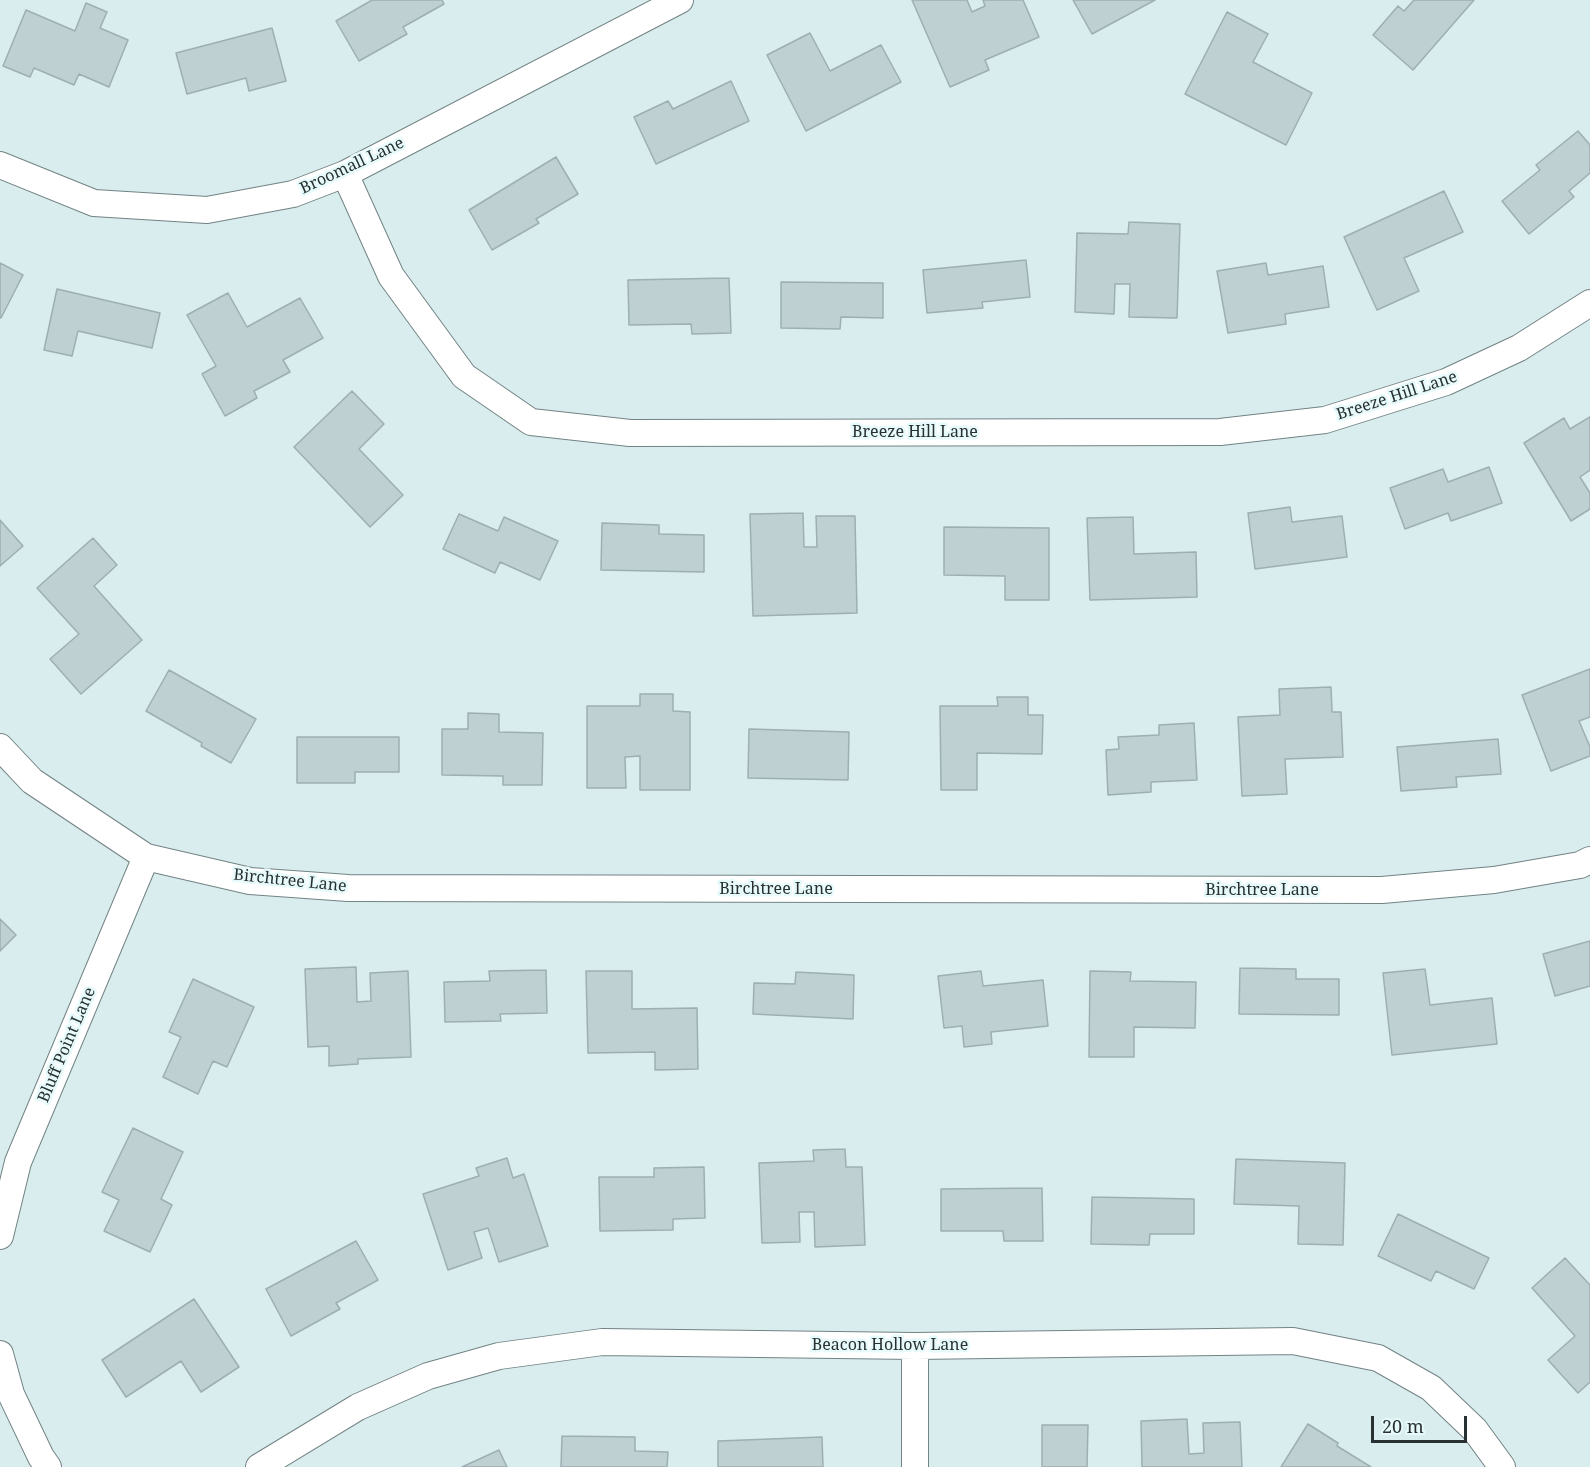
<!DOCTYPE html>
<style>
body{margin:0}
#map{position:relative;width:1590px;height:1467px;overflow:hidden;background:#d9ecee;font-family:"Noto Serif",serif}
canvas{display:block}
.scale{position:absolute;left:1371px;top:1416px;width:96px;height:27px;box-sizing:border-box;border:3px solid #293031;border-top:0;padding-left:8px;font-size:18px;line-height:21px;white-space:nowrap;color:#293031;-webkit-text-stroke:4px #e7fafb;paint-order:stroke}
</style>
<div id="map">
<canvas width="1590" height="1467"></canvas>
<div class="scale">20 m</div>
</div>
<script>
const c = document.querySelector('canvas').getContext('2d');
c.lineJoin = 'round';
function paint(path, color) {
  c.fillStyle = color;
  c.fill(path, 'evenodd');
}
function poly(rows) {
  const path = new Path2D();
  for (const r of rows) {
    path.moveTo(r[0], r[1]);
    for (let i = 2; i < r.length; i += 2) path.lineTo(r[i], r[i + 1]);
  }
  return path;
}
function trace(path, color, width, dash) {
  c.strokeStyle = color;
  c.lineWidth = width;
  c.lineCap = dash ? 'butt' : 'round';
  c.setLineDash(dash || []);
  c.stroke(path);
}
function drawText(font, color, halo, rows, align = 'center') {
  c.font = font + ' "Noto Serif",serif';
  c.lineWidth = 5;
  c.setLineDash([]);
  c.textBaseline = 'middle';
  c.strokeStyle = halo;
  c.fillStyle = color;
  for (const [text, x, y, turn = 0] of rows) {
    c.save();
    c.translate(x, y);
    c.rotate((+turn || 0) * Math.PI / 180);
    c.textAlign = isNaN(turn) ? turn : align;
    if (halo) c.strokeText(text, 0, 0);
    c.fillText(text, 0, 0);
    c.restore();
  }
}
const building = poly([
 [372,0,442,0,444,4,403,27,407,34,359,61,336,21,372,0],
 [912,0,967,0,972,12,985,6,983,0,1023,0,1039,37,985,60,989,70,950,87,912,0],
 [1073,0,1155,0,1092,34,1073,0],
 [1414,0,1474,0,1413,70,1373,35,1398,6,1404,11,1414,0],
 [86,3,107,12,100,28,128,40,109,87,79,74,74,85,34,68,30,77,3,66,26,10,75,31,86,3],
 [1227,12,1268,34,1253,62,1312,93,1286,145,1185,94,1227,12],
 [272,28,286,81,249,91,246,78,187,94,176,53,272,28],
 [810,33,830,71,881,45,901,82,806,131,767,55,810,33],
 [731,81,749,121,656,164,634,117,668,101,673,109,731,81],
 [1578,131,1590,145,1590,173,1569,191,1574,197,1529,234,1502,201,1540,170,1536,165,1578,131],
 [556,157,578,194,536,219,539,223,492,250,469,210,556,157],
 [1444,191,1463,232,1404,258,1419,291,1377,310,1344,237,1444,191],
 [1129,222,1180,224,1177,318,1129,317,1130,284,1115,284,1114,314,1075,312,1077,233,1128,234,1129,222],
 [1026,260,1030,297,982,302,983,308,927,313,923,270,1026,260],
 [0,263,23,275,1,318,0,318,0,263],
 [1266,263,1268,275,1323,266,1329,307,1285,314,1286,324,1228,333,1217,271,1266,263],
 [729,278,731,333,692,334,691,324,629,325,628,280,729,278],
 [781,282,883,283,883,318,841,317,840,329,781,328,781,282],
 [57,289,160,313,152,348,78,331,72,356,44,350,57,289],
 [228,293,247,327,300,298,323,338,283,360,290,372,254,391,257,398,225,416,202,374,216,366,187,315,228,293],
 [352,391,384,424,359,449,403,495,370,527,294,447,352,391],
 [1590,417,1590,470,1580,477,1590,493,1590,509,1571,521,1524,443,1564,418,1570,429,1590,417],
 [1489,467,1502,503,1451,521,1448,513,1405,529,1390,488,1443,469,1448,482,1489,467],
 [1290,507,1292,522,1342,516,1347,557,1255,569,1248,513,1290,507],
 [803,513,804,547,817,547,816,516,855,516,857,613,753,616,750,514,803,513],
 [459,514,498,531,504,517,558,541,540,580,500,562,495,573,443,549,459,514],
 [1133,517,1134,554,1196,552,1197,597,1090,600,1087,518,1133,517],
 [0,520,23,546,0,566,0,520],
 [602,523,659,525,659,534,704,535,704,572,601,570,602,523],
 [944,527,1049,528,1049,600,1005,600,1005,576,944,575,944,527],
 [93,538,117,565,94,586,142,640,81,694,50,659,79,634,37,588,93,538],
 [1590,669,1590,717,1579,721,1590,747,1590,756,1551,771,1522,695,1590,669],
 [169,670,256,719,231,763,201,746,202,743,146,711,169,670],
 [1331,687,1332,712,1341,712,1343,757,1285,759,1287,794,1242,796,1238,717,1280,715,1279,689,1331,687],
 [640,694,673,694,673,711,690,712,690,790,640,790,640,756,625,757,626,788,587,788,587,706,640,706,640,694],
 [997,697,1028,697,1028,715,1043,715,1042,754,977,753,977,790,941,790,940,706,998,706,997,697],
 [468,713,499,714,499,732,543,733,542,785,503,785,503,776,442,775,442,729,468,729,468,713],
 [1194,723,1197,780,1151,782,1151,792,1108,795,1106,750,1119,749,1118,737,1159,735,1159,725,1194,723],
 [749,729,849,732,848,780,748,778,749,729],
 [297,737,399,737,399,772,355,772,355,783,297,783,297,737],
 [1498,739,1501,774,1456,777,1457,787,1401,791,1397,747,1498,739],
 [0,919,16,935,0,951,0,919],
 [1590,941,1590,986,1555,996,1543,954,1590,941],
 [356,967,357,1002,371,1001,370,973,408,971,411,1057,358,1059,358,1064,329,1066,329,1046,308,1047,305,969,356,967],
 [1240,968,1296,969,1296,979,1339,979,1339,1015,1239,1014,1240,968],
 [1425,969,1430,1005,1492,998,1497,1044,1392,1055,1383,973,1425,969],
 [546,970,547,1013,500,1014,501,1021,445,1022,444,982,490,981,489,971,546,970],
 [586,971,632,971,632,1009,697,1008,698,1069,655,1070,655,1052,588,1053,586,971],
 [981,971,983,986,1043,980,1048,1026,991,1032,992,1044,964,1047,962,1026,944,1028,938,976,981,971],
 [1090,971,1131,972,1130,981,1196,982,1195,1028,1134,1027,1134,1057,1089,1057,1090,971],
 [796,972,854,975,853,1019,753,1014,754,983,795,984,796,972],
 [193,979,254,1007,227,1067,213,1061,198,1094,163,1077,181,1037,169,1032,193,979],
 [133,1128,183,1152,161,1199,172,1205,150,1252,104,1231,119,1200,102,1192,133,1128],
 [845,1149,846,1167,862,1167,865,1245,815,1247,814,1212,799,1212,800,1242,762,1243,759,1163,814,1161,813,1150,845,1149],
 [507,1158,513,1178,524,1174,548,1246,499,1262,488,1228,474,1232,482,1258,448,1270,423,1194,479,1176,476,1168,507,1158],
 [1236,1159,1345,1163,1343,1245,1298,1244,1299,1206,1234,1204,1236,1159],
 [704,1167,705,1218,673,1219,673,1230,600,1231,599,1177,654,1177,654,1168,704,1167],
 [1042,1188,1043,1241,1004,1241,1003,1231,941,1231,941,1189,1042,1188],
 [1092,1197,1194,1199,1194,1234,1150,1234,1149,1245,1091,1244,1092,1197],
 [1398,1214,1489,1258,1474,1289,1436,1271,1431,1281,1378,1256,1398,1214],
 [356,1241,378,1280,336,1303,340,1309,291,1336,266,1289,356,1241],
 [1565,1258,1590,1285,1590,1382,1578,1393,1548,1360,1575,1336,1532,1288,1565,1258],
 [194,1299,239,1367,201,1392,181,1361,126,1397,102,1360,194,1299],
 [1187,1419,1189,1454,1204,1453,1203,1423,1240,1422,1242,1467,1142,1467,1141,1421,1187,1419],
 [1308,1424,1338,1443,1337,1446,1371,1467,1281,1467,1308,1424],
 [1042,1425,1088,1425,1087,1467,1042,1467,1042,1425],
 [562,1436,635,1437,635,1451,668,1452,667,1467,561,1467,562,1436],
 [822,1437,823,1467,718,1467,718,1441,822,1437],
 [499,1450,507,1467,462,1467,499,1450]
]);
paint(building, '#bed0d2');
trace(building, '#9dafb1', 1.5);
const minor = poly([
 [0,165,94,203,207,210,293,194,345,174,680,0],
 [345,174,391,276,464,376,531,422,630,433,1220,432,1325,420,1446,382,1519,348,1590,303],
 [0,747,32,781,146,857,250,881,348,888,1382,890,1494,880,1580,865,1590,860],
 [0,1236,18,1162,146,857],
 [915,1346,915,1467],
 [0,1354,11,1394,41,1457,48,1467],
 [259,1467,358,1407,428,1376,499,1356,602,1342,915,1346,1293,1341,1378,1358,1431,1388,1475,1430,1502,1467]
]);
trace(minor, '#728384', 28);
trace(minor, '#fff', 26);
drawText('16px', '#293031', '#e7fafb', [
 ["Broomall Lane",352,166,-25],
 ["Breeze Hill Lane",1397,396,-18],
 ["Breeze Hill Lane",915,432],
 ["Birchtree Lane",290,881,6],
 ["Birchtree Lane",776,889],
 ["Birchtree Lane",1262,890],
 ["Bluff Point Lane",67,1045,-67],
 ["Beacon Hollow Lane",890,1345]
]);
</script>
